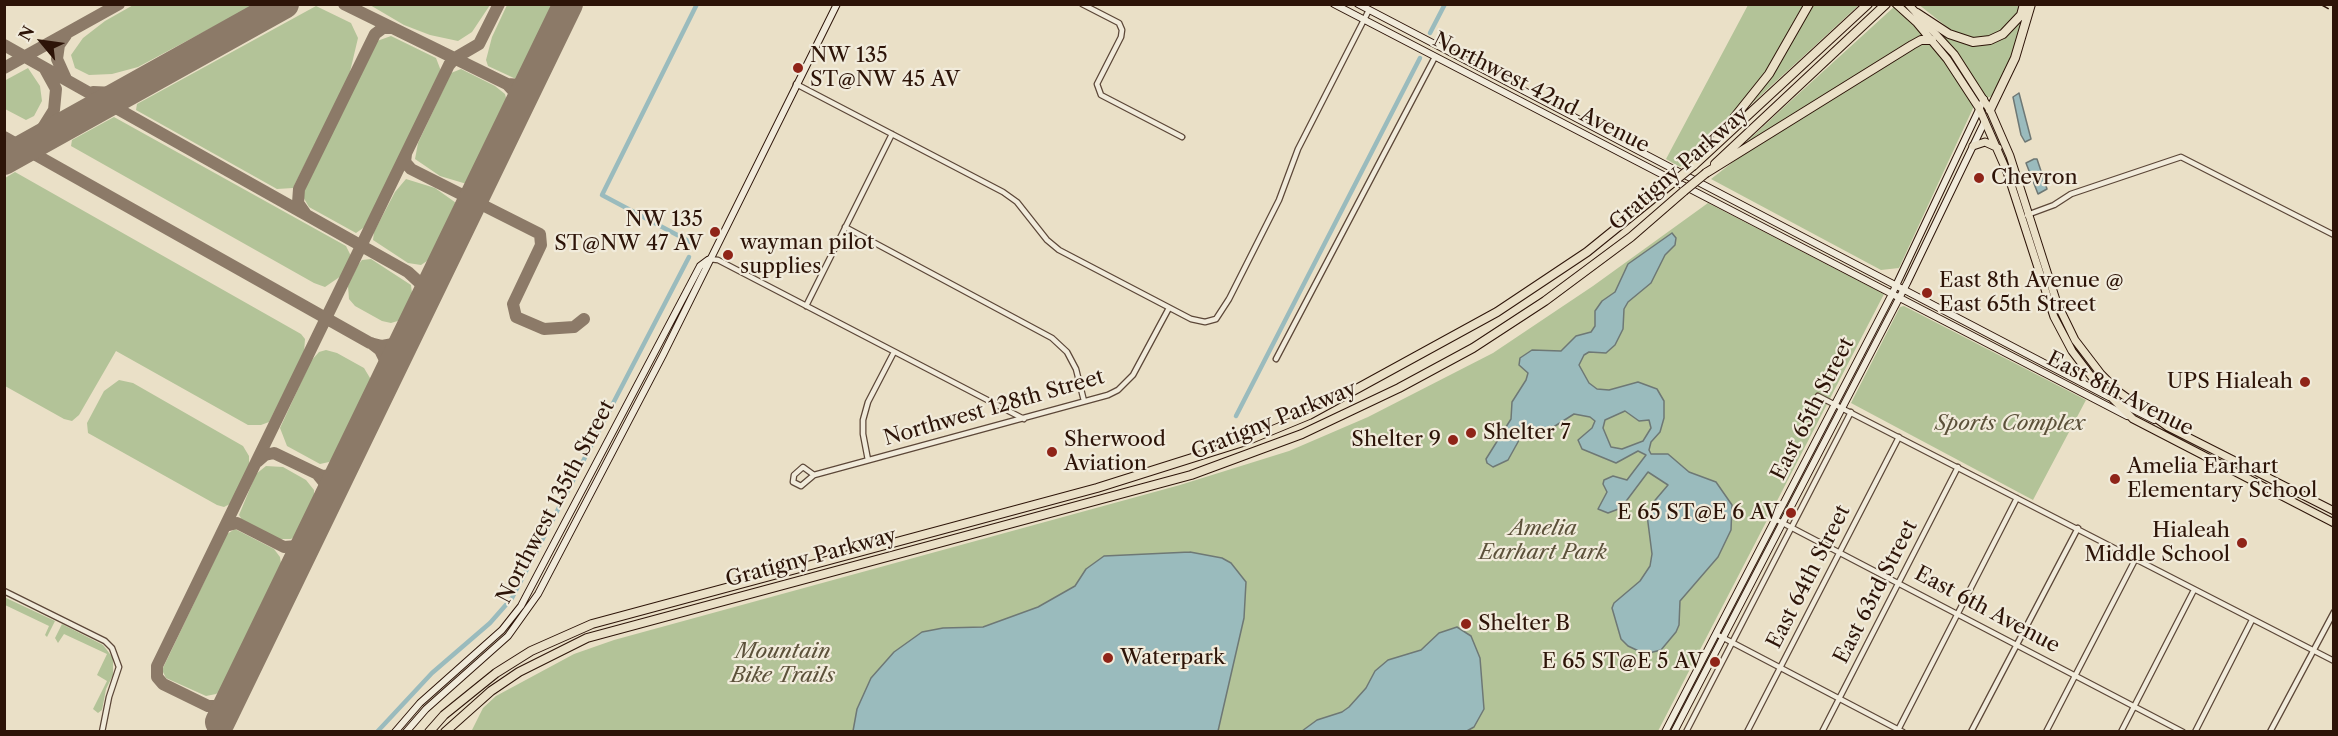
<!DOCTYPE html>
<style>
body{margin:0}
#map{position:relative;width:2338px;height:736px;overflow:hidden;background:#eae0c7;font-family:"Libre Caslon Text",serif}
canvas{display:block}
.frame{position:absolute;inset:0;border:6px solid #2d1408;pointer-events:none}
.north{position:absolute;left:12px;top:12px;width:60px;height:60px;-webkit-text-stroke:4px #f1ebdb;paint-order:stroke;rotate:299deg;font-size:16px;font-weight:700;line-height:24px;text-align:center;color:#2d1408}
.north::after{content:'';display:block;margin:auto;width:21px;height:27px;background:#2d1408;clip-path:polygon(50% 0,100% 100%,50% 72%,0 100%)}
</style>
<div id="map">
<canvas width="2338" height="736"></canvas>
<div class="frame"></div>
<div class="north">N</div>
</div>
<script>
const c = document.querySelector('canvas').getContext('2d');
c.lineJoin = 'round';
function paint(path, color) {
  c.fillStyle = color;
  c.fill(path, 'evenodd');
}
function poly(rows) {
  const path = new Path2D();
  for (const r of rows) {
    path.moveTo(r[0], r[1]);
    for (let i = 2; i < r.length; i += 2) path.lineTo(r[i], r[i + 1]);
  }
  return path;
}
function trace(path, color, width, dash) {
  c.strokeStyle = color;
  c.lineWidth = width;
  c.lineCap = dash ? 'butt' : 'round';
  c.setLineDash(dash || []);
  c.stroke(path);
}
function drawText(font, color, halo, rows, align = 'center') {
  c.font = font + ' "Libre Caslon Text",serif';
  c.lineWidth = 4.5;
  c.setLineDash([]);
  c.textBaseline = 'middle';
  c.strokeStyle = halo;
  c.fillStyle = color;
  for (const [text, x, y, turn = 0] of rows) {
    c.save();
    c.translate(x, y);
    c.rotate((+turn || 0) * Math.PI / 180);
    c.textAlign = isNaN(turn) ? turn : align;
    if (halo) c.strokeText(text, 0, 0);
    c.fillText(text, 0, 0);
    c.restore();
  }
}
paint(poly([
 [135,4,254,4,254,5,138,67,112,74,89,75,75,68,71,55,83,38,105,21],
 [1918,4,2021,5,2018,13,2004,30,1989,37,1972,39,1947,30,1947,27],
 [370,5,490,5,472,32,458,41,430,35,404,25],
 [507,5,557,5,523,74,516,79,488,66,486,60,492,37],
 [1748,5,1803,5,1765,72,1715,136,1680,167,1666,159],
 [1811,5,1859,5,1745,110],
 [316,6,351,23,358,38,349,76,293,188,277,189,136,110,137,104],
 [1895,6,1924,35,1740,148,1783,108],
 [2022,18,2016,46,1993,96,1986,98,1973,77,1937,31,1965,42,2007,35],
 [391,36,436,58,441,71,366,226,356,233,309,207,302,195,377,41],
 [1922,42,1931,43,1949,65,1974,106,1899,268,1881,270,1711,179,1742,155],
 [28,68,40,86,42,101,34,116,26,120,5,109,4,81],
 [461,69,495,86,505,94,507,102,506,110,470,185,440,176,415,159,418,143,451,73],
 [114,117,346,246,351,256,341,276,325,287,314,283,71,146,72,140],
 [15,172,301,334,305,339,304,353,269,422,261,425,248,425,116,351,79,415,72,421,64,419,5,386,5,178],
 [406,179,435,188,459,205,436,255,421,265,408,263,373,240,374,232,395,192],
 [1708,203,1884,294,1658,731,471,732,483,708,496,696,574,654,614,640,1180,485,1289,451,1368,417,1493,353,1593,286],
 [371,259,411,285,413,301,401,320,391,323,382,321,355,306,349,299,348,286,358,265,362,260],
 [1904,306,2086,400,2033,500,1851,403,1900,307],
 [326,350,337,353,364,368,370,378,371,387,338,455,329,462,320,464,287,446,280,428,311,361,319,352],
 [119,380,133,383,243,446,249,456,249,465,230,504,224,507,217,505,88,433,87,423,104,391],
 [266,466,283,467,306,480,314,490,314,505,301,532,291,539,276,539,242,520,239,515,256,474],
 [235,529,274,549,280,557,282,570,225,687,216,694,206,696,166,678,162,670,227,534],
 [4,597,55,621,47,637,45,635,49,626,5,605],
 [62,624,103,645,113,658,113,675,106,689,102,710,98,713,93,709,107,681,97,675,107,654,64,634,58,643,55,638]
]), '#b3c398');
const water = poly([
 [2019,93,2031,139,2025,142,2021,135,2013,97,2019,93],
 [2034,159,2037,159,2047,189,2038,194,2026,163,2034,159],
 [1672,233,1676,238,1675,245,1665,255,1651,283,1628,302,1624,309,1623,329,1615,345,1606,353,1589,352,1584,355,1579,365,1589,383,1597,389,1609,390,1638,382,1657,389,1664,401,1664,418,1660,432,1651,442,1649,450,1651,454,1668,454,1689,472,1716,482,1732,505,1731,530,1718,557,1680,601,1679,625,1676,632,1661,650,1645,654,1628,646,1621,639,1612,608,1614,603,1640,581,1650,566,1652,554,1647,515,1651,505,1668,485,1648,472,1621,508,1608,513,1598,509,1607,492,1603,484,1604,480,1613,476,1627,480,1646,455,1638,451,1616,463,1582,449,1578,440,1592,428,1595,421,1590,417,1574,414,1544,433,1523,424,1518,442,1508,460,1493,467,1487,463,1486,459,1511,419,1512,402,1526,380,1528,373,1519,365,1520,358,1532,350,1561,351,1576,336,1591,332,1595,326,1595,311,1602,301,1615,292,1628,264,1672,233],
 [1625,411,1639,421,1649,420,1651,428,1643,441,1622,449,1611,447,1603,428,1605,420,1625,411],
 [1190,552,1222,558,1231,563,1246,582,1244,618,1218,731,853,731,857,709,871,678,894,652,922,632,943,628,983,627,1038,607,1075,586,1086,569,1104,556,1190,552],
 [1457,627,1471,636,1480,658,1484,709,1474,727,1465,732,1302,731,1317,720,1342,712,1349,707,1366,688,1375,671,1388,660,1421,650,1439,633,1457,627]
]);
paint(water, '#9abbbd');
trace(water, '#6e7875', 1.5);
trace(poly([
 [1430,33,1445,4],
 [694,247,696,245,602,195,697,4],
 [1236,416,1420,58],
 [377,732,432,673,490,623,512,598,689,257]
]), '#9abbbd', 4.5);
trace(poly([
 [344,4,507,84,517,95,519,107],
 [66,35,59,45,57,59,66,79],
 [4,45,408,272,421,284,425,293,423,303],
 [4,68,119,4],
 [507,84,521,85,533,78],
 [93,92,115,93,142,84],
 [4,137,370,343,382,346,393,344,404,337,412,327],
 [406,154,405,162,411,169,540,234,541,245,513,304,516,317,544,329,574,327,584,319],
 [10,157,39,134,54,110,56,89,45,69],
 [305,213,298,203,299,189,375,34,383,28,393,28],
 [371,343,380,350,385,360,384,383],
 [257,462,265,455,274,453,322,476,335,475,343,467],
 [318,475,327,486,326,503],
 [225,526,237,523,284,547,297,546,308,539],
 [227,706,208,706,163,684,157,677,157,666,449,65,455,58,479,44,499,4]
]), '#8c7a68', 12);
trace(poly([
 [4,160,284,4],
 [220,722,568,4]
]), '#8c7a68', 30);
const minor = poly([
 [1082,4,1119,23,1122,30,1121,37,1097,84,1101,95,1182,137],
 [796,84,1003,192,1017,202,1047,240,1059,250,1191,319,1205,322,1216,319,1229,299,1279,200,1298,149,1369,10],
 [2027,215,2054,205,2071,194,2181,157,2334,235],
 [845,227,1052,338,1067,352,1076,369,1084,401],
 [709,259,718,260,1024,419],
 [806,306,892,134],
 [1276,359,1435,57],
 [1818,396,2334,661],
 [868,460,863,434,863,420,868,402,894,352],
 [814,475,803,467,794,475,793,482,801,486,814,475,1108,395,1118,390,1133,375,1169,308],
 [1775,519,2183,732],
 [4,591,105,641,112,648,119,667,109,697,102,732],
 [1716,634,1903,732],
 [1686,732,1851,412],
 [1747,732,1899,437],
 [1822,732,1958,467],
 [1897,732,2017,498],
 [1971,732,2078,528],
 [2046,732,2136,558],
 [2121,732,2194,590],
 [2195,732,2252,620],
 [2270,732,2334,612]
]);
const secondary = poly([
 [1334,4,2127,416],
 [1358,4,2109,397],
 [2118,402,2154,420],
 [395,732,420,703,502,630,521,606,700,266,708,260],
 [406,732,426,709,508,636,538,594,663,355,837,4],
 [1665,732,1892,294,1984,99],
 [1674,732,1907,283,1985,121]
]);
const primary = poly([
 [1896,4,1917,23,1947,59,1979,108,2007,172,2054,317,2072,351,2094,380,2133,419,2334,523],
 [1908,4,1954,54,1990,110,2010,156,2057,303,2075,340,2101,374,2119,392,2168,427,2334,511],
 [1973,146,1985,142,1998,148]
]);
const motorway = poly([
 [1917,13,1949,34,1973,42,1990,40,2003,34,2021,15,2024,4],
 [1990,110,2015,58,2031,4],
 [1717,139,1769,74,1809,4],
 [1715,164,1886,4],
 [1693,166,1868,4],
 [1706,173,1912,45,1921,40,1932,40],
 [429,732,444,715,496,673,531,651,592,624,1097,488,1246,441,1309,415,1497,312,1587,252,1671,184],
 [445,732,491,691,519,672,587,638,1191,475,1302,434,1399,388,1473,348,1545,301,1631,237,1684,191]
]);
trace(minor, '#5c4738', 7);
trace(secondary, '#2d1408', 8);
trace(primary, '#2d1408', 9);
trace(motorway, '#2d1408', 10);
trace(minor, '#f1ebdb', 4.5);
trace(secondary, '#f1ebdb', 6);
trace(primary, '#eae0c7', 7);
trace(motorway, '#eae0c7', 8);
trace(poly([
 [2320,4,2334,12]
]), '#2d1408', 1.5, [10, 10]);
const motorwayBridge = poly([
 [1671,184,1693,166],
 [1684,191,1706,173]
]);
trace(motorwayBridge, '#2d1408', 10, []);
trace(motorwayBridge, '#eae0c7', 8);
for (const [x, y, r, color] of [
 [798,68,6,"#8f2418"],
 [1979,178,6,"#8f2418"],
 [715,232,6,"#8f2418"],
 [728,255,6,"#8f2418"],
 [1927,293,6,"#8f2418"],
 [2305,382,6,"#8f2418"],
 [1471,433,6,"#8f2418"],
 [1453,440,6,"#8f2418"],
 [1052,452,6,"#8f2418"],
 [2115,479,6,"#8f2418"],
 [1791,513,6,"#8f2418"],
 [2242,543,6,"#8f2418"],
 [1466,624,6,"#8f2418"],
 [1108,658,6,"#8f2418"],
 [1715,662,6,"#8f2418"]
]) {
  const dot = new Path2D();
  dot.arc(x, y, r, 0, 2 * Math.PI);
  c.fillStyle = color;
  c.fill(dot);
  trace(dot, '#f1ebdb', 2);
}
drawText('21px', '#2d1408', '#f1ebdb', [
 ["NW 135",810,56],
 ["ST@NW 45 AV",810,80],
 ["Chevron",1991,178],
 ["NW 135",703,220,"right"],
 ["ST@NW 47 AV",703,244,"right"],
 ["wayman pilot",740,243],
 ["supplies",740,267],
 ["East 8th Avenue @",1939,281],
 ["East 65th Street",1939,305],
 ["UPS Hialeah",2293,382,"right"],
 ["Shelter 7",1483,433],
 ["Sherwood",1064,440],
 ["Aviation",1064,464],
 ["Shelter 9",1441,440,"right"],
 ["Amelia Earhart",2127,467],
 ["Elementary School",2127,491],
 ["E 65 ST@E 6 AV",1779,513,"right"],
 ["Hialeah",2230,531,"right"],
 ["Middle School",2230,555,"right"],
 ["Shelter B",1478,624],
 ["Waterpark",1120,658],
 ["E 65 ST@E 5 AV",1703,662,"right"]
], 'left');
drawText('21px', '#2d1408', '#f1ebdb', [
 ["Northwest 42nd Avenue",1541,93,27],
 ["Gratigny Parkway",1679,169,-41],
 ["East 8th Avenue",2120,394,27],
 ["Northwest 128th Street",994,408,-16],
 ["East 65th Street",1813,409,-63],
 ["Gratigny Parkway",1274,421,-22],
 ["Northwest 135th Street",556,502,-62],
 ["Gratigny Parkway",811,558,-15],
 ["East 64th Street",1809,577,-63],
 ["East 63rd Street",1876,592,-63],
 ["East 6th Avenue",1987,610,28]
]);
drawText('italic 21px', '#5c513a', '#f1ebdb', [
 ["Sports Complex",2010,424],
 ["Amelia",1543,529],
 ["Earhart Park",1543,553],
 ["Mountain",783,652],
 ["Bike Trails",783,676]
]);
</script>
